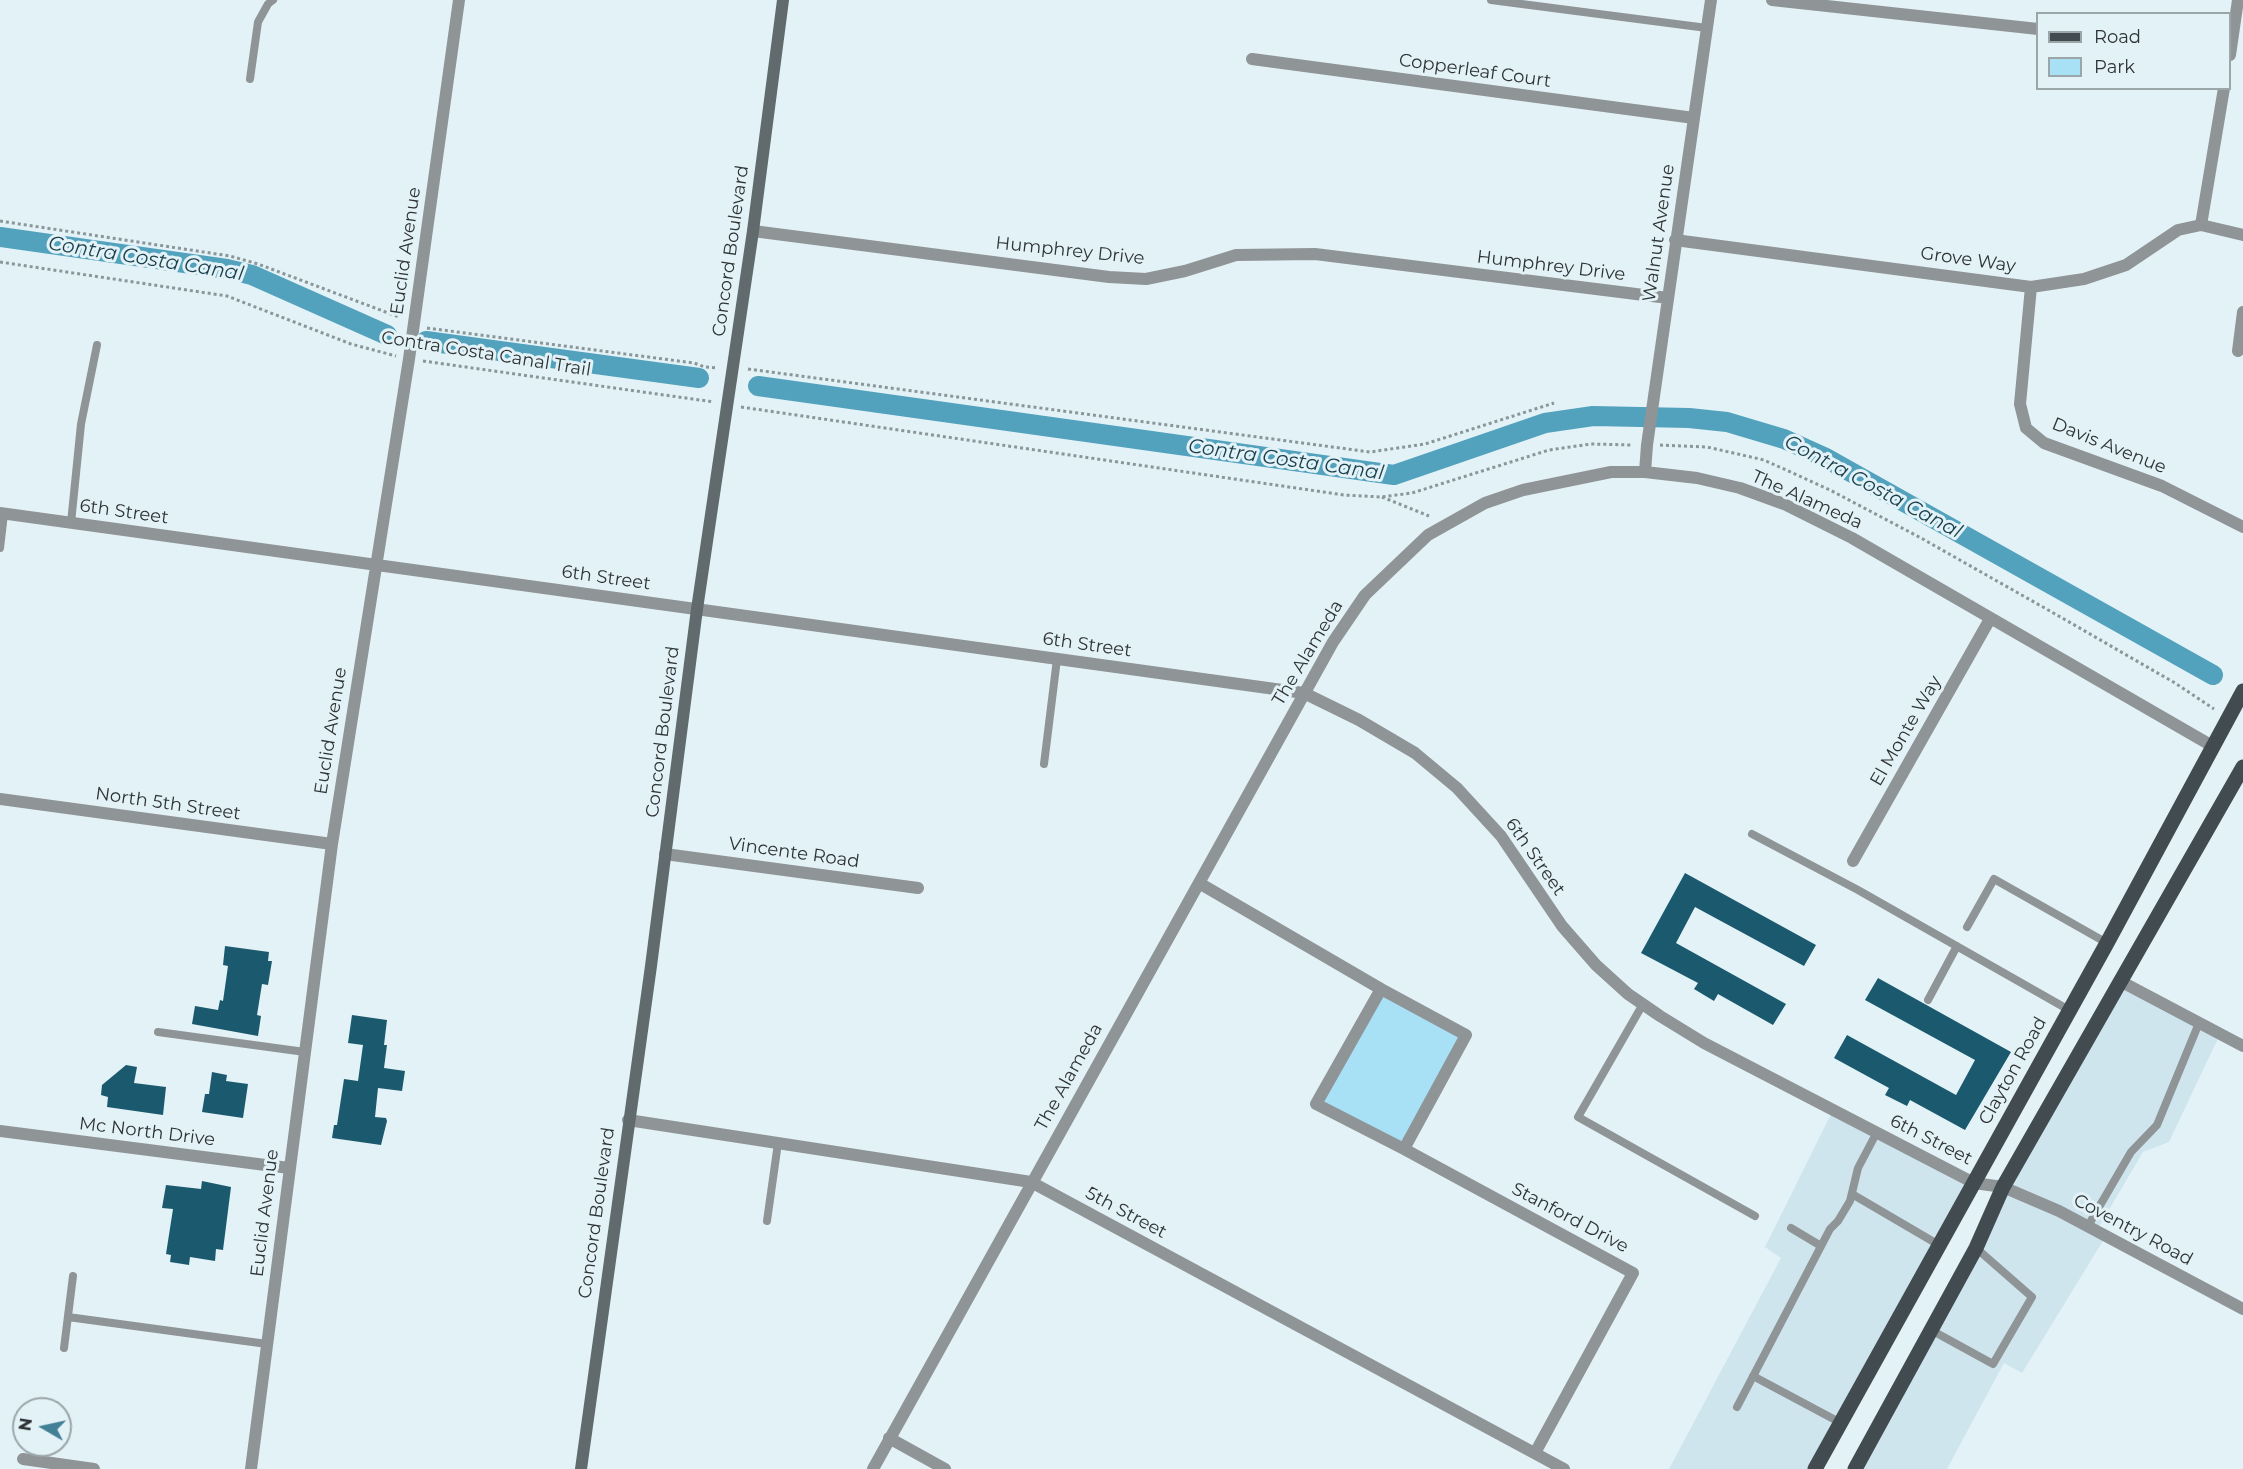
<!DOCTYPE html>
<style>
body{margin:0}
#map{position:relative;width:2243px;height:1469px;overflow:hidden;background:#e3f2f7;font-family:Montserrat,sans-serif}
canvas{display:block}
.legend{position:absolute;left:2036px;top:12px;width:195px;height:78px;box-sizing:border-box;background:#e3f2f7;border:2px solid #9ba6a9;margin:0;padding:8px 10px;list-style:none;font-size:18px;color:#2e3335}
.legend li{display:flex;align-items:center;gap:12px;height:30px}
.legend b{width:30px;border:2px solid #9ba6a9}
.north{position:absolute;left:12px;top:1397px;width:60px;height:60px;box-sizing:border-box;background:#e3f2f7;border:2px solid #9ba6a9;border-radius:50%;rotate:279deg;font-size:16px;font-weight:700;line-height:24px;text-align:center;color:#2e3335}
.north::after{content:'';display:block;margin:auto;width:21px;height:27px;background:#438096;clip-path:polygon(50% 0,100% 100%,50% 72%,0 100%)}
</style>
<div id="map">
<canvas width="2243" height="1469"></canvas>
<ul class="legend">
<li><b style="height:8px;background:#424c50"></b>Road</li>
<li><b style="height:16px;background:#a8e0f6"></b>Park</li>
</ul>
<div class="north">N</div>
</div>
<script>
const c = document.querySelector('canvas').getContext('2d');
c.lineJoin = 'round';
function paint(path, color) {
  c.fillStyle = color;
  c.fill(path, 'evenodd');
}
function poly(rows) {
  const path = new Path2D();
  for (const r of rows) {
    path.moveTo(r[0], r[1]);
    for (let i = 2; i < r.length; i += 2) path.lineTo(r[i], r[i + 1]);
  }
  return path;
}
function trace(path, color, width, dash) {
  c.strokeStyle = color;
  c.lineWidth = width;
  c.lineCap = dash ? 'butt' : 'round';
  c.setLineDash(dash || []);
  c.stroke(path);
}
function drawText(font, color, halo, rows, align = 'center') {
  c.font = font + ' Montserrat,sans-serif';
  c.lineWidth = 6;
  c.setLineDash([]);
  c.textBaseline = 'middle';
  c.strokeStyle = halo;
  c.fillStyle = color;
  for (const [text, x, y, turn = 0] of rows) {
    c.save();
    c.translate(x, y);
    c.rotate((+turn || 0) * Math.PI / 180);
    c.textAlign = isNaN(turn) ? turn : align;
    if (halo) c.strokeText(text, 0, 0);
    c.fillText(text, 0, 0);
    c.restore();
  }
}
paint(poly([
 [2120,981,2220,1034,2169,1142,2143,1152,2097,1230,2106,1236,2022,1373,2004,1363,1947,1469,1855,1469],
 [1833,1110,1974,1183,1815,1469,1669,1469,1781,1258,1765,1247]
]), '#cfe5ee');
paint(poly([
 [1381,989,1466,1035,1404,1149,1317,1104]
]), '#a8e0f6');
trace(poly([
 [0,237,227,269,252,275,387,335],
 [426,341,699,378],
 [758,386,1394,475,1545,423,1593,416,1689,418,1727,422,1784,439,1824,457,2213,675]
]), '#52a1bd', 20);
paint(poly([
 [1685,873,1816,945,1804,966,1695,907,1676,943,1786,1004,1773,1025,1718,994,1714,1001,1694,989,1698,983,1641,953],
 [225,946,269,952,268,961,272,961,268,985,262,984,257,1015,261,1016,258,1036,192,1024,195,1006,218,1010,220,1000,223,1001,228,966,223,965],
 [1878,978,2011,1052,1965,1130,1910,1100,1907,1106,1885,1095,1889,1088,1834,1058,1847,1035,1956,1095,1975,1060,1865,1000],
 [352,1015,387,1020,384,1045,387,1045,384,1068,405,1071,402,1091,378,1088,375,1117,386,1118,387,1121,381,1145,332,1138,334,1125,337,1125,344,1079,358,1081,363,1045,348,1043],
 [126,1065,137,1067,134,1083,166,1087,163,1115,107,1107,108,1097,101,1095,102,1085],
 [212,1072,227,1075,226,1081,248,1084,243,1118,202,1112,205,1094,209,1094],
 [202,1181,231,1187,223,1250,216,1249,215,1261,190,1257,189,1265,170,1262,171,1255,166,1254,173,1209,162,1208,166,1185,201,1189]
]), '#1b5a6e');
trace(poly([
 [0,221,230,256,258,264,399,317],
 [0,262,227,296,351,344,396,356],
 [427,328,694,363,705,367,717,368],
 [423,361,714,402],
 [748,369,1370,452,1425,444,1554,403],
 [741,407,1344,495,1381,497,1412,493,1549,450,1591,444,1632,445],
 [1660,445,1707,447,1764,460,1830,490,1921,538,2064,619,2175,683,2214,709],
 [1382,497,1429,516]
]), '#8b9699', 3, [3, 3]);
trace(poly([
 [1491,0,1707,28],
 [250,79,258,22,268,4,273,0],
 [71,523,81,424,97,345],
 [0,548,4,514],
 [1044,764,1057,659],
 [1752,834,1858,890,2069,1010],
 [1967,927,1994,879,2107,943],
 [1928,1000,1957,946],
 [1643,1004,1578,1117,1755,1216],
 [158,1032,305,1052],
 [1852,1194,1939,1245],
 [767,1221,778,1143],
 [2088,1226,2131,1152,2157,1125,2199,1023],
 [1791,1228,1821,1246],
 [68,1317,267,1344],
 [1931,1330,1993,1364,2032,1297,1976,1248],
 [64,1348,73,1276],
 [1753,1376,1841,1423],
 [1737,1407,1830,1229,1838,1221,1850,1201,1858,1168,1877,1132]
]), '#8f9497', 8);
trace(poly([
 [1772,0,2038,29],
 [2230,55,2238,0],
 [1252,59,1694,118],
 [2201,225,2224,88],
 [753,231,1109,277,1146,279,1185,271,1236,255,1315,254,1668,298],
 [1675,240,2031,287,2084,279,2126,265,2178,230,2201,225,2243,235],
 [2031,287,2020,404,2026,428,2044,443,2162,486,2243,527],
 [2238,351,2243,312],
 [1645,472,1647,445,1711,0],
 [0,513,1304,693,1359,720,1415,753,1457,788,1501,836,1562,926,1596,965,1628,994,1660,1016,1704,1043,1974,1183,2003,1187,2059,1211,2243,1309],
 [0,799,332,844],
 [665,854,918,888],
 [1853,861,1990,619],
 [1199,883,1381,989,1316,1104,1404,1149,1633,1273,1535,1453],
 [2120,981,2243,1046],
 [1381,989,1466,1035,1404,1149],
 [628,1120,1031,1182,1564,1469],
 [0,1131,289,1168],
 [889,1438,945,1469],
 [23,1459,94,1469],
 [251,1469,332,844,409,359,459,0],
 [873,1469,1333,642,1365,595,1428,535,1485,503,1523,490,1611,472,1645,472,1697,478,1740,488,1784,504,1852,538,2214,747]
]), '#8f9497', 12);
trace(poly([
 [581,1469,651,966,697,609,753,231,783,0]
]), '#616a6d', 12);
trace(poly([
 [1815,1469,2107,943,2243,691],
 [1855,1469,1976,1248,2003,1187,2243,767]
]), '#424c50', 15);
drawText('18px', '#2e3335', '#e3f2f7', [
 ["Copperleaf Court",1475,71,8],
 ["Walnut Avenue",1659,233,-82],
 ["Euclid Avenue",406,251,-82],
 ["Concord Boulevard",731,251,-82],
 ["Humphrey Drive",1070,251,6],
 ["Grove Way",1968,260,8],
 ["Humphrey Drive",1551,266,7],
 ["Contra Costa Canal Trail",486,354,9],
 ["Davis Avenue",2109,446,22],
 ["The Alameda",1807,500,24],
 ["6th Street",124,512,8],
 ["6th Street",606,578,8],
 ["6th Street",1087,645,8],
 ["The Alameda",1308,653,-59],
 ["Euclid Avenue",331,731,-81],
 ["El Monte Way",1906,731,-60],
 ["Concord Boulevard",663,732,-83],
 ["North 5th Street",168,804,8],
 ["Vincente Road",794,853,8],
 ["6th Street",1535,857,55],
 ["Clayton Road",2013,1071,-61],
 ["The Alameda",1069,1077,-61],
 ["Mc North Drive",147,1132,7],
 ["6th Street",1931,1140,27],
 ["Euclid Avenue",265,1213,-83],
 ["Concord Boulevard",597,1213,-82],
 ["5th Street",1126,1213,28],
 ["Stanford Drive",1570,1218,28],
 ["Coventry Road",2133,1230,28]
]);
drawText('italic 20px', '#1a3f4c', '#e3f2f7', [
 ["Contra Costa Canal",146,259,9],
 ["Contra Costa Canal",1286,460,8],
 ["Contra Costa Canal",1873,487,28]
]);
</script>
